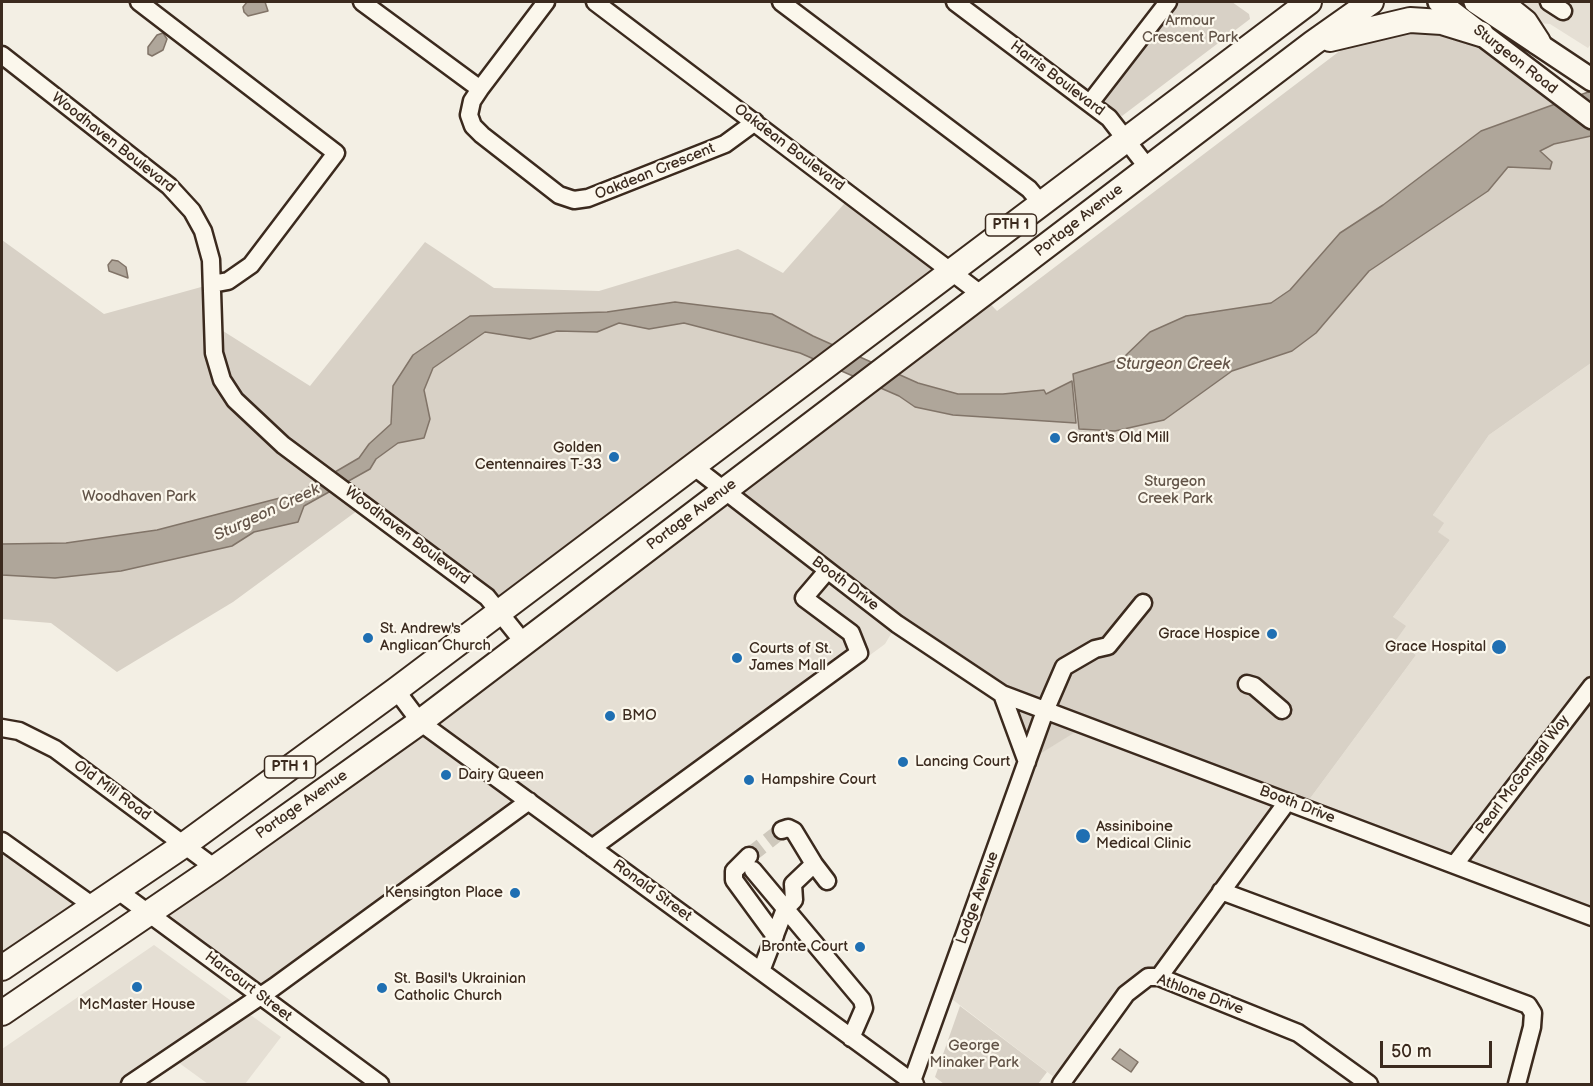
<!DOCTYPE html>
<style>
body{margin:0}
#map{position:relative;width:1593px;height:1086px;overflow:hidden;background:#f3efe4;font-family:"Balsamiq Sans",sans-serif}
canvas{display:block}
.frame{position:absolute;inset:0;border:3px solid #3b2a1e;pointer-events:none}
.scale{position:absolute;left:1380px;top:1041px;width:112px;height:27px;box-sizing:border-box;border:3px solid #3b2a1e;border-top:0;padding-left:8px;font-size:18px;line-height:21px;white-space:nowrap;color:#3b2a1e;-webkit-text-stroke:4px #fbf7ec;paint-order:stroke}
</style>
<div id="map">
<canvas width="1593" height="1086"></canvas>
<div class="frame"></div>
<div class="scale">50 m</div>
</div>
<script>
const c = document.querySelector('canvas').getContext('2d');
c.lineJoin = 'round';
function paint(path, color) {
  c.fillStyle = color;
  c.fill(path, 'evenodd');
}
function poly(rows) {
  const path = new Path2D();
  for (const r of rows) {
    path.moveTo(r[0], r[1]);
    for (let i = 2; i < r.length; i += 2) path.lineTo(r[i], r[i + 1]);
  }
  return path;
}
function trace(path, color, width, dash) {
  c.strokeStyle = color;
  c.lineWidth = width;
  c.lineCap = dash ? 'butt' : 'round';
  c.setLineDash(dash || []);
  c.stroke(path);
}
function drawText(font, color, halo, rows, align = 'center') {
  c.font = font + ' "Balsamiq Sans",sans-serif';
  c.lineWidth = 4.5;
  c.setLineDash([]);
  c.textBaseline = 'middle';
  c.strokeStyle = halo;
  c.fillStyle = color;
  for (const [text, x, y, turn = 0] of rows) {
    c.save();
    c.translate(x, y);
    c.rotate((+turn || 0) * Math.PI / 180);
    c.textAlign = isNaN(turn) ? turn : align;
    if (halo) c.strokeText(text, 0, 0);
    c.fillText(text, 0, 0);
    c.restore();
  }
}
paint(poly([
 [1500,2,1591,2,1591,44,1588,48,1550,24,1525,22],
 [1591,363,1591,917,1303,808,1416,655,1396,639,1393,617,1450,540,1437,532,1443,523,1433,515,1489,435],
 [723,491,897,624,885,644,600,854,529,801,259,996,148,913],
 [1085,725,1287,802,1170,960,1139,989,1063,1084,944,993,1027,762],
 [2,841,93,906,2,968],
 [154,945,281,1037,245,1084,208,1084,171,1057,130,1084,2,1084,2,1049]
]), '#e5dfd4');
paint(poly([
 [1176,2,1232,2,1249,14,1250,19,1122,116,1116,113,1106,104,1104,96],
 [1426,26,1473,44,1591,118,1591,363,1489,435,1433,515,1444,523,1438,532,1450,540,1393,617,1406,626,1396,640,1416,655,1303,808,1085,726,1027,762,1002,694,723,491,982,295,997,311,1341,50,1364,39],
 [851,196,949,271,499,612,365,505,233,602,117,672,51,623,2,619,2,240,104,314,212,284,212,324,310,386,425,242,494,288,599,291,738,249,783,273],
 [960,1006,1047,1072,1038,1084,944,1084,935,1077]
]), '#d8d1c6');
const water = poly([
 [247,2,265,2,268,11,248,16,244,12,243,7,247,2],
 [163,33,167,39,163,50,152,56,148,54,148,47,157,35,163,33],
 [1591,91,1591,136,1554,144,1540,151,1552,162,1550,169,1508,167,1488,191,1369,271,1316,333,1292,351,1232,371,1164,420,1115,431,1079,429,1073,374,1123,358,1150,332,1186,316,1271,303,1290,290,1340,233,1383,205,1481,131,1591,91],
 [112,260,118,261,126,267,128,278,109,271,108,265,112,260],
 [675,302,772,314,813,336,918,383,958,394,1003,394,1044,390,1046,394,1072,381,1076,423,953,415,915,407,899,396,800,353,684,323,649,329,619,323,597,332,557,331,530,339,485,332,433,368,424,390,430,419,424,438,398,443,376,459,370,469,304,506,298,522,254,532,232,546,121,571,55,578,2,575,2,544,66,543,157,530,299,493,359,458,369,444,391,424,393,386,413,355,470,316,607,312,675,302],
 [1120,1049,1138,1062,1131,1072,1112,1059,1120,1049]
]);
paint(water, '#afa69a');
trace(water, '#817468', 1.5);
trace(poly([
 [749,856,782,830]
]), '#cec8bc', 16, [16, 8]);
const minor = poly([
 [139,2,336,153,251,265,228,281,212,284],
 [362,2,480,89],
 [546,2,480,89,472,101,469,115,473,126,482,135,559,195,574,200,588,198,725,144,755,122],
 [595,2,982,295],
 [781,2,1029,189,1040,202],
 [955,2,1109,118,1148,168],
 [1549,2,1563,11],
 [2,55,169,186,192,211,203,231,211,260,214,353,222,380,235,400,283,445,487,597,524,643],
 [1090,103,1168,2],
 [693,466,897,624,1002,694,1592,917],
 [1247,684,1254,686,1282,710],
 [396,690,420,722,915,1084],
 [1002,694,1027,762],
 [2,728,19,731,55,749,215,868],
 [2,841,93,906],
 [592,848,859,653,851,633,804,598,827,571],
 [749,856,734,871,734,880,775,936],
 [814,864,827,881],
 [1455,864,1592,686],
 [753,870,862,1000,864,1008,851,1038],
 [117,890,380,1084],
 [1221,891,1528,1005,1533,1013,1532,1027,1517,1084],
 [761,971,785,909,794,900,793,884,814,864,794,831,788,828,782,830],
 [1159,977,1287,802],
 [130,1084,274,987,529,801],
 [911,1084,1045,711,1064,667,1095,649,1108,646,1143,603],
 [1061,1084,1126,994,1148,977,1159,977,1298,1033,1369,1084]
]);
const major = poly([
 [1439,2,1592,118],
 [1475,2,1592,80]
]);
const highway = poly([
 [1500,2,1525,22,1538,42],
 [1330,39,1410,20,1442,22,1481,34],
 [2,968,184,845,396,690,1309,2],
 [2,1013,215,868,420,722,1313,43,1371,2]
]);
trace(minor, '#3b2a1e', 21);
trace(major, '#3b2a1e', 26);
trace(highway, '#3b2a1e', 28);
trace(minor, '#fbf7ec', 16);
trace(major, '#fbf7ec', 21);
trace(highway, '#fbf7ec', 24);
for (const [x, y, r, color] of [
 [1055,438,6,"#1f6fb2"],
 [614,457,6,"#1f6fb2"],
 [1272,634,6,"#1f6fb2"],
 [368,638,6,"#1f6fb2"],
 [1499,647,8,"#1f6fb2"],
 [737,658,6,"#1f6fb2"],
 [610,716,6,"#1f6fb2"],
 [903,762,6,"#1f6fb2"],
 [446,775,6,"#1f6fb2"],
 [749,780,6,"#1f6fb2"],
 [1083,836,8,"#1f6fb2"],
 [515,893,6,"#1f6fb2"],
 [860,947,6,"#1f6fb2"],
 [137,987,6,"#1f6fb2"],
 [382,988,6,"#1f6fb2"]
]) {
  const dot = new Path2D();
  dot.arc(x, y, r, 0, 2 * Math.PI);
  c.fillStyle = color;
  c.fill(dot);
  trace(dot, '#fbf7ec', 2);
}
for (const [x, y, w] of [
 [1011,225,51],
 [290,767,51]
]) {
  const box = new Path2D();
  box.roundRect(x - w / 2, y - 11, w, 22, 4.5);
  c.fillStyle = '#fbf7ec';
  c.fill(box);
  trace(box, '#3b2a1e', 1.5);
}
drawText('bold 14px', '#3b2a1e', null, [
 ["PTH 1",1011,225],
 ["PTH 1",290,767]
]);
drawText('15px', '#625448', '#fbf7ec', [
 ["Armour",1190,21],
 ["Crescent Park",1190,38],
 ["Sturgeon",1175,482],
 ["Creek Park",1175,499],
 ["Woodhaven Park",139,497],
 ["George",974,1046],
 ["Minaker Park",974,1063]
]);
drawText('15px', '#3b2a1e', '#fbf7ec', [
 ["Sturgeon Road",1515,60,38],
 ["Harris Boulevard",1057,79,37],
 ["Woodhaven Boulevard",113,143,38],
 ["Oakdean Boulevard",789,148,37],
 ["Oakdean Crescent",655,172,-22],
 ["Portage Avenue",1079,221,-38],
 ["Portage Avenue",692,515,-37],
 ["Woodhaven Boulevard",407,536,37],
 ["Booth Drive",845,584,37],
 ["Pearl McGonigal Way",1523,775,-53],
 ["Old Mill Road",112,791,36],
 ["Portage Avenue",302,805,-35],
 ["Booth Drive",1297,805,21],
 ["Ronald Street",652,891,36],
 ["Lodge Avenue",978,898,-70],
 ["Harcourt Street",248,987,37],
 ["Athlone Drive",1200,995,20]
]);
drawText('15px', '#3b2a1e', '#fbf7ec', [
 ["Grant's Old Mill",1067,438],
 ["Golden",602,448,"right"],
 ["Centennaires T-33",602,465,"right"],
 ["St. Andrew's",380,629],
 ["Anglican Church",380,646],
 ["Grace Hospice",1260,634,"right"],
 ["Grace Hospital",1486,647,"right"],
 ["Courts of St.",749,649],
 ["James Mall",749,666],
 ["BMO",622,716],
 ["Lancing Court",915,762],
 ["Dairy Queen",458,775],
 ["Hampshire Court",761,780],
 ["Assiniboine",1096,827],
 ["Medical Clinic",1096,844],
 ["Kensington Place",503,893,"right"],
 ["Bronte Court",848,947,"right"],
 ["St. Basil's Ukrainian",394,979],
 ["Catholic Church",394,996],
 ["McMaster House",137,1005,"center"]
], 'left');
drawText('italic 16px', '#645549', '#fbf7ec', [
 ["Sturgeon Creek",1173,365],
 ["Sturgeon Creek",267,513,-25]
]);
</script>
